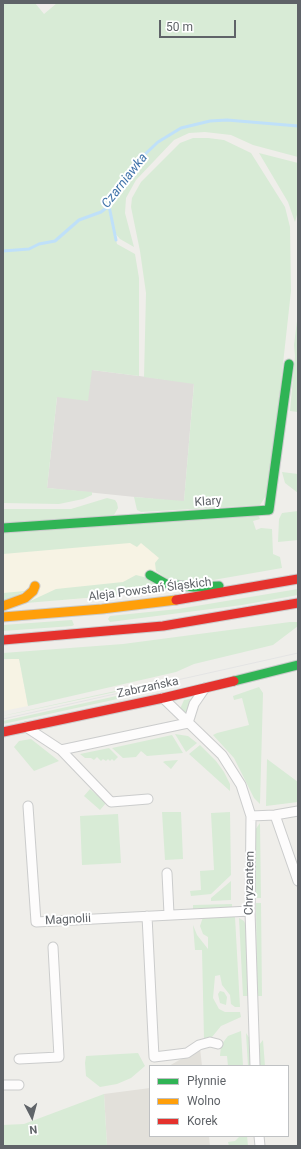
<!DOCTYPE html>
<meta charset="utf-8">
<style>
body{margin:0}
#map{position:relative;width:301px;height:1149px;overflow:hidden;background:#efeeea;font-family:Roboto,sans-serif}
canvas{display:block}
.frame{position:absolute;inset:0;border:4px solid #5f6368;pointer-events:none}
.legend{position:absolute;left:149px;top:1065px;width:140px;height:72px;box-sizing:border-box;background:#fff;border:1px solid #bfc1c3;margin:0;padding:5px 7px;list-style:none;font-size:12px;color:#5f6368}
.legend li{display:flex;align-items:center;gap:8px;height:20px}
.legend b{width:20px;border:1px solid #bfc1c3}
.north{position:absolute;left:12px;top:1097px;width:40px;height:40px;-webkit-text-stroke:3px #fff;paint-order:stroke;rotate:174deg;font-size:11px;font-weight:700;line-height:16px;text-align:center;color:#5f6368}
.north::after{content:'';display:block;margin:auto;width:14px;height:18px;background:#5f6368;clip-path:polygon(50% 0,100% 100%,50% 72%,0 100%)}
.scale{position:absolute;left:159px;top:20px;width:77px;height:18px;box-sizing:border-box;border:2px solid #5f6368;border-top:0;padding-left:5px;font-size:12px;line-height:14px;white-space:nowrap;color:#5f6368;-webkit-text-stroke:3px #fff;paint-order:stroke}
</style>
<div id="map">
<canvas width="301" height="1149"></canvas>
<div class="frame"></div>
<ul class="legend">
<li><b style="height:5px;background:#30b455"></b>Płynnie</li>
<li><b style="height:5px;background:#ff9f0a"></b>Wolno</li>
<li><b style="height:5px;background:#e5322d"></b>Korek</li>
</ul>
<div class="north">N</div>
<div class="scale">50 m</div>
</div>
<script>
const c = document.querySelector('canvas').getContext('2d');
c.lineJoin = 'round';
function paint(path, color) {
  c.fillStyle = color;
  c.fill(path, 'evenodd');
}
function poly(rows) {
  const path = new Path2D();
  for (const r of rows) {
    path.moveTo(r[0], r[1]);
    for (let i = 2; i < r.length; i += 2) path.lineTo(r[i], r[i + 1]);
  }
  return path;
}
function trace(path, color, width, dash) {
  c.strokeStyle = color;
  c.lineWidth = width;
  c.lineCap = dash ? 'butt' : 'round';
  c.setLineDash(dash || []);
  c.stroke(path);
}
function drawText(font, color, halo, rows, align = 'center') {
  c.font = font + ' Roboto,sans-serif';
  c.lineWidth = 4;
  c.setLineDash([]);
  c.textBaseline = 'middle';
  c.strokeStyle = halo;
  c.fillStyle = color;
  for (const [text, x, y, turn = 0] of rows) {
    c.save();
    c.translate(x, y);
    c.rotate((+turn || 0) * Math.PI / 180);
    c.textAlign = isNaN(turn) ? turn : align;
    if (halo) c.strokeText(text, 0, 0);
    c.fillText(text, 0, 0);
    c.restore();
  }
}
paint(poly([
 [137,523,176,580,144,592,76,599,3,603,3,533],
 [19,658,28,706,3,711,3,660]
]), '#f7f3e4');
paint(poly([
 [92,370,194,383,184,502,47,488,57,397]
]), '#dfddda');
paint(poly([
 [200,1048,202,1066,169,1066],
 [150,1088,150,1136,209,1136,210,1146,107,1146,104,1094]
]), '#e2e0da');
paint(poly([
 [3,3,35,3,44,14,57,3,298,3,298,157,253,145,231,135,205,132,189,133,174,140,136,180,126,198,125,213,134,247,120,239,114,232,117,244,135,254,139,278,139,376,92,370,88,401,57,397,47,488,92,492,92,495,83,499,59,504,3,503],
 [193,138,208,138,224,140,251,153,285,207,290,227,291,291,269,491,260,505,141,512,137,510,134,497,184,501,194,384,144,377,146,293,140,251,131,207,132,198,141,182,180,143],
 [259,153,298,163,298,211,295,222,288,202],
 [298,313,298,412,290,411,295,356,294,345],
 [282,472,298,474,298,493,285,483],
 [107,498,115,500,117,503,118,508,114,515,3,524,3,509,71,509],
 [298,511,298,540,278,542,279,519,282,513],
 [258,515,260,519,253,521,256,530,261,528,272,529,273,554,280,557,282,568,196,583,169,580,156,571,155,563,159,558,141,543,137,547,130,543,3,554,3,533],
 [136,575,144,577,172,588,98,597,26,603,56,589,123,582],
 [298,589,298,595,242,605,110,622,108,619,110,616,178,609],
 [25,591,3,602,3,593],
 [72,620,74,625,72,626,3,631,3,625],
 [290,622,298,622,298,626,273,645,194,664,176,672,28,706,19,659,3,659,3,653,123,644],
 [259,687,263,693,260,804,254,798,234,758,213,735,217,733,249,725,242,698,234,700,233,696],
 [120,690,120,691,3,716,11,714],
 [121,695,122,698,3,724,3,721],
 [194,698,186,714,180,709,184,700],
 [175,734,188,736,197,743,186,752],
 [172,735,183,753,147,756,141,751,136,757,123,758,112,748],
 [31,739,59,761,34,771,14,747,19,741],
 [200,745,216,761,224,772,230,784,230,791,189,754],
 [109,748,118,757,114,761,112,759,110,761,108,759,106,761,103,759,101,761,97,757,94,760,91,758,85,758,80,754],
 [267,759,298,782,298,802,266,806],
 [178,760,171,769,163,762,165,761],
 [90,789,106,803,100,810,84,796],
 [181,812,183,859,165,860,162,812],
 [230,812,231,875,211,894,191,896,190,891,201,890,200,871,214,870,211,813],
 [118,814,121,863,82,865,80,816],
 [260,823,261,898,256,898,255,830],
 [231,881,231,900,211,901,211,898],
 [256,903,261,903,262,996,257,996],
 [232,904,232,907,193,909,193,905],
 [203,917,235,917,240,1007,235,1007,231,1004,230,995,222,985,220,975,215,976,213,998,219,1009,225,1012,240,1012,241,1017,221,1026,212,1037,204,1039,202,950,195,950,193,925,197,935,208,949,208,937,203,934,200,926],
 [239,918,244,921,247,928,248,996,243,996],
 [220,991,224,992,227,997,226,1005,220,1003,218,994],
 [241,1031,243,1066,228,1066,227,1056,220,1056,221,1045,228,1036],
 [246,1033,250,1039,251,1066,248,1066],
 [263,1040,265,1066,260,1066,259,1045],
 [138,1053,145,1066,131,1078,117,1084,100,1087,86,1076,85,1063,86,1056],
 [104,1094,107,1146,3,1146,3,1125,24,1124],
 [240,1136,247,1136,248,1146,229,1146,228,1142,235,1141]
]), '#d8ebd6');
trace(poly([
 [109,206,116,240],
 [3,251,29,249,39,244,55,241,79,220,101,212,109,206,111,196,141,158,158,142,181,128,210,121,227,120,298,126]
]), '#bfe0f9', 3);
const street = poly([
 [163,698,222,755,241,785,251,816,250,911,255,1066],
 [188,723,194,704,205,688],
 [26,727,61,750,188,723],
 [61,750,111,802,148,799],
 [28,806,36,922,250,911],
 [275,815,298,881],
 [251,816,275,815,298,811],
 [167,873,169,914],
 [147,916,154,1057,187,1053,199,1045,210,1042,218,1044],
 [19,1059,59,1057,53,947],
 [3,1085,19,1085],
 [259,1136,260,1146]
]);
const fast = poly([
 [3,528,269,510,289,364],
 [150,575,166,584,194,587,219,586],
 [234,681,298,665]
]);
const slow = poly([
 [3,606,25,598,33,591,35,586],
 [3,617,102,609,176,600]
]);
const jam = poly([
 [176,600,298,579],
 [3,640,163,626,298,603],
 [3,732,163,698,234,681]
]);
trace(street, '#cbcccc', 11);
trace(fast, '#cacacb', 11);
trace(slow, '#cacacb', 11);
trace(jam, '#cacacb', 11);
trace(street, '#fdfcfc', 9);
trace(fast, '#30b455', 9);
trace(slow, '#ff9f0a', 9);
trace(jam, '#e5322d', 9);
trace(poly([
 [3,719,298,653]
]), '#e4e4e4', 1);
drawText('12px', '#5f6368', '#fff', [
 ["Klary",208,502,-4],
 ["Aleja Powstań Śląskich",150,590,-7],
 ["Zabrzańska",148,688,-12],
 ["Chryzantem",250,883,-89],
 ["Magnolii",68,920,-3]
]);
drawText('italic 13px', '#4174aa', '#fff', [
 ["Czarniawka",125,181,-52]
]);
</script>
